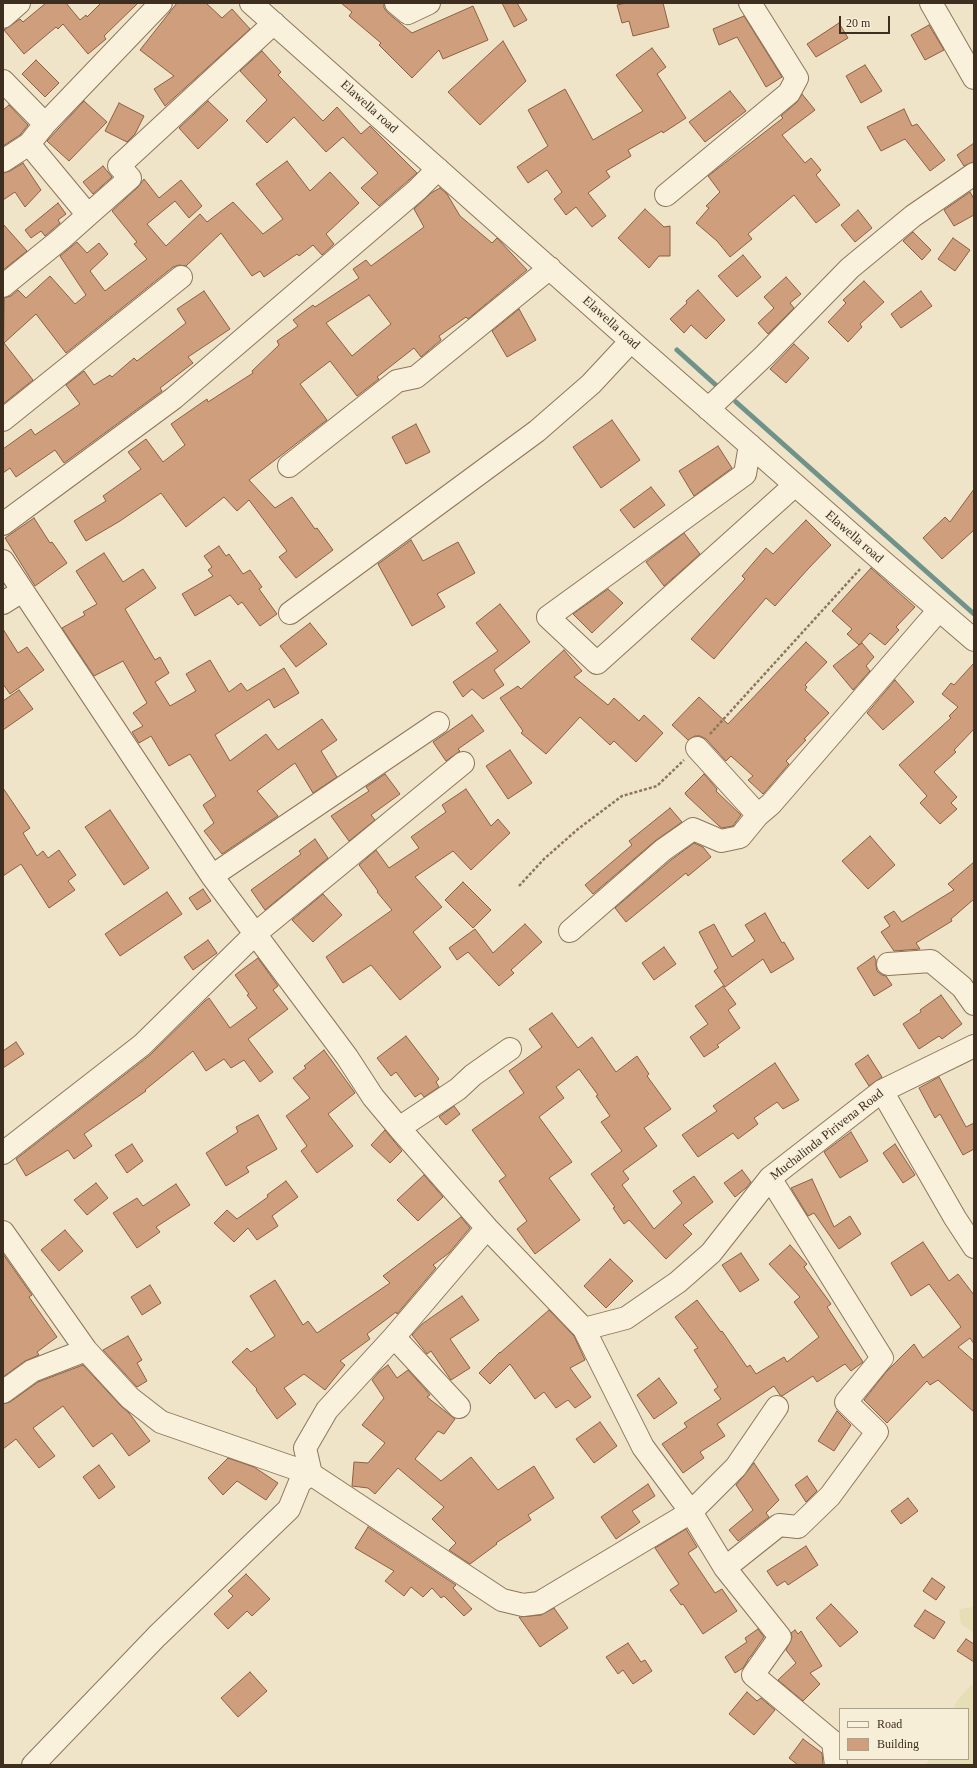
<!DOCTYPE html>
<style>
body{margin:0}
#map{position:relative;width:977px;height:1768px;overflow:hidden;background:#f0e4c8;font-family:Georgia,serif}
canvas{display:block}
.frame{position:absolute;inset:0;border:4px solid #3d2e20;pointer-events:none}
.legend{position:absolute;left:839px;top:1708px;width:130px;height:52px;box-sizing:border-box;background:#f7eed8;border:1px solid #ada18e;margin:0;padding:5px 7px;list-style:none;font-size:12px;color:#3d2e20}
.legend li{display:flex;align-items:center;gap:8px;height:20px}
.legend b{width:20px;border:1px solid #ada18e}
.scale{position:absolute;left:839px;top:16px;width:51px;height:18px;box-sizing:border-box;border:2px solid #3d2e20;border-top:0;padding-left:5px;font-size:12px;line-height:14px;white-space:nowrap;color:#3d2e20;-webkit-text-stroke:3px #f7eed8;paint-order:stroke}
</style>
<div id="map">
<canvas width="977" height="1768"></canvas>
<div class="frame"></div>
<ul class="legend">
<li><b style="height:5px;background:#faf1dc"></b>Road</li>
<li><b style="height:11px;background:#cf9f7d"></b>Building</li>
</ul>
<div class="scale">20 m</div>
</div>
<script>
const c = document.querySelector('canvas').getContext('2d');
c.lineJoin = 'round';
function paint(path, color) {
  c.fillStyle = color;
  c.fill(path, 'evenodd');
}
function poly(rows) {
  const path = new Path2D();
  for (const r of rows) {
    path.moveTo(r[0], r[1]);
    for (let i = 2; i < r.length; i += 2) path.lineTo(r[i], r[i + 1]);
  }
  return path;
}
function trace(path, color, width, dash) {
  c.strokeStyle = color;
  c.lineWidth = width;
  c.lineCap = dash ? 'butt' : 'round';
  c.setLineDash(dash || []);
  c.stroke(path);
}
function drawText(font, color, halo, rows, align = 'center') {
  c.font = font + ' Georgia,serif';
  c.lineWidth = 3;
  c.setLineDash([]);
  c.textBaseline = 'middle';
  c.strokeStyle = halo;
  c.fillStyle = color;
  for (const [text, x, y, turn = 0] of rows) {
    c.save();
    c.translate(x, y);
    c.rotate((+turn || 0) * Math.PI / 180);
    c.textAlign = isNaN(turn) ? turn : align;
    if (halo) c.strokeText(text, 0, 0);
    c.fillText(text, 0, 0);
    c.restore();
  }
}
paint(poly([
 [974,1607,974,1633,961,1624,959,1609],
 [971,1685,974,1685,974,1765,926,1765,929,1759,968,1759,968,1709,953,1709,957,1701]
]), '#e6deb5');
trace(poly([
 [677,350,718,387],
 [736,402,974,614]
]), '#6f938a', 5);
const building = poly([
 [46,3,66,3,80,20,86,15,87,17,101,3,138,3,104,36,106,39,88,54,63,24,58,29,56,27,24,54,4,30,20,19,23,22,46,3],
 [177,3,206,3,222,18,232,9,250,29,165,106,154,89,174,76,140,50,177,3],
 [341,3,384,3,384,8,388,13,412,33,473,6,488,40,443,59,439,50,412,78,379,45,381,43,349,16,352,12,341,3],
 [502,3,517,3,527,20,514,27,502,3],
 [626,3,663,3,669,27,633,36,629,21,622,23,617,5,626,3],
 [744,16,782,77,766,87,737,37,719,45,713,29,744,16],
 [839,23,848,38,816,57,807,44,839,23],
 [929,25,944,50,925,60,911,35,929,25],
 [503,41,526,81,480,125,448,92,503,41],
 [652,48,666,67,657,74,686,118,663,133,662,131,628,150,631,156,606,171,610,177,588,193,606,216,592,227,576,207,566,215,554,199,562,192,547,170,528,183,517,167,548,146,528,110,565,89,593,140,643,111,616,75,652,48],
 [262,51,281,72,278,75,323,121,337,107,361,134,370,126,417,173,379,206,361,188,378,173,343,137,326,152,294,117,267,143,246,121,267,100,240,71,262,51],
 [36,60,59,83,45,97,22,74,36,60],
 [865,65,882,91,861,103,846,76,865,65],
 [730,91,746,111,705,142,689,122,730,91],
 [802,94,815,110,782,135,805,163,811,158,821,170,816,175,840,205,816,223,794,195,748,234,752,239,730,257,717,241,696,223,709,208,706,206,720,192,708,176,783,118,781,116,797,102,802,94],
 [84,101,107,122,69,161,47,141,84,101],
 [208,101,228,120,198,149,179,128,208,101],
 [119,103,144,116,135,134,127,142,105,131,119,103],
 [9,105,28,125,20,135,3,146,3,110,9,105],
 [904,109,912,126,917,124,945,160,930,171,905,139,881,151,867,127,904,109],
 [974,143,974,162,964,166,957,155,974,143],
 [287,161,310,191,330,172,359,203,326,234,334,244,322,255,313,245,299,256,297,254,264,277,260,271,252,276,221,233,186,266,179,265,173,267,66,353,36,314,4,343,33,380,3,404,4,298,11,296,18,290,26,298,50,276,75,304,86,295,60,256,77,242,87,253,99,243,108,254,90,271,105,291,147,259,134,244,137,242,112,211,138,187,144,179,159,198,181,180,202,206,189,218,175,201,147,224,166,246,200,214,207,222,233,202,263,234,283,219,256,184,287,161],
 [23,163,41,190,25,207,15,192,3,200,3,173,10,171,23,163],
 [103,166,112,177,93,194,83,182,103,166],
 [440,188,447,194,460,216,492,243,497,238,527,270,468,319,466,317,439,336,441,340,421,357,414,348,377,377,379,379,357,396,330,361,300,384,327,420,249,480,275,508,292,497,315,529,317,528,333,550,296,578,279,557,287,551,249,500,237,511,224,497,186,527,161,493,120,521,86,541,74,521,106,501,103,496,141,469,128,452,146,439,163,462,185,445,171,424,207,399,208,402,253,373,252,371,279,345,277,341,298,326,293,320,313,305,315,307,359,278,353,269,366,260,371,266,424,227,414,209,431,193,440,188],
 [369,295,391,324,352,356,326,323,369,295],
 [970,192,974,199,974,215,954,226,944,210,970,192],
 [58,203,66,214,58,220,60,223,45,236,41,231,31,238,25,230,58,203],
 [645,209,664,227,670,226,670,256,659,256,649,268,618,238,645,209],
 [858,210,872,228,855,242,841,225,858,210],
 [3,224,27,251,3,270,3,224],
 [913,232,931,250,922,260,903,241,913,232],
 [953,238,970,250,955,271,938,259,953,238],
 [743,255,761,277,737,297,718,276,743,255],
 [786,277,801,294,790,303,794,308,768,334,758,323,774,308,764,297,786,277],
 [864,281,884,302,860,324,862,327,848,342,828,322,846,303,843,300,864,281],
 [698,290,725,320,706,339,691,325,684,333,670,319,687,303,686,301,698,290],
 [204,291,230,329,188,357,193,363,160,388,162,391,64,463,55,450,16,477,10,468,3,473,3,449,31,429,35,435,80,404,66,385,84,371,94,385,110,375,112,377,134,358,137,361,186,323,177,309,204,291],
 [921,291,932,306,901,328,891,314,921,291],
 [519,309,536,340,507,357,492,331,519,309],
 [794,344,809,358,786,383,770,369,794,344],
 [612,420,640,460,601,488,573,447,612,420],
 [416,424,430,452,406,464,392,437,416,424],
 [718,446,732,468,694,496,679,471,718,446],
 [651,487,665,505,634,528,620,510,651,487],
 [974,489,974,530,942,559,923,538,945,517,950,522,974,489],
 [34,518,50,543,52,542,67,563,35,586,5,538,34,518],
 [806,520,831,545,808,569,775,606,766,598,714,659,691,639,745,579,742,576,766,548,773,554,806,520],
 [684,533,700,554,664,586,646,562,684,533],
 [411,540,423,561,458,542,475,573,437,594,445,607,412,626,378,564,411,540],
 [219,546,226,556,229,554,243,574,250,570,262,587,259,589,277,614,260,626,242,602,238,605,230,595,195,616,182,594,213,576,208,570,212,567,204,556,219,546],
 [104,553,123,582,143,569,156,588,125,609,155,660,160,657,169,673,155,682,170,706,196,691,186,674,210,660,229,692,241,683,247,691,284,668,299,693,274,708,269,699,215,735,230,761,266,734,278,750,322,719,337,740,321,751,337,777,313,793,295,763,257,791,278,816,222,854,204,831,214,823,203,805,216,796,190,754,169,766,151,736,139,743,132,732,143,726,133,713,147,703,123,661,94,676,62,628,85,615,83,612,97,604,76,571,104,553],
 [871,568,915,607,896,627,899,630,885,645,870,633,859,645,847,634,852,629,832,611,871,568],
 [608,589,623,603,592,633,573,614,608,589],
 [500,604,530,642,494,670,504,685,483,699,472,689,463,697,453,682,498,651,476,623,500,604],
 [310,623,327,644,296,667,280,646,310,623],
 [3,629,18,653,27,647,44,670,10,694,3,684,3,629],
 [806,642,827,662,805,685,807,687,805,690,829,713,804,739,806,740,786,761,789,764,763,794,748,780,753,776,731,756,726,761,706,739,700,736,695,736,688,740,672,725,699,697,728,724,806,642],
 [862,643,874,657,866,666,870,671,853,690,833,666,862,643],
 [564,650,582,671,574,677,608,705,614,698,639,721,644,715,663,733,636,762,614,741,610,745,580,717,546,754,521,733,523,731,500,698,518,686,521,689,564,650],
 [974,663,974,729,954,750,956,752,934,772,957,797,951,803,957,809,940,824,920,803,927,796,899,765,951,718,949,716,958,707,942,694,951,683,954,685,974,663],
 [895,680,914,702,883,730,867,713,895,680],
 [19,690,33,709,3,730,3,701,19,690],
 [472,715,484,731,458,749,460,751,446,761,433,742,472,715],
 [510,750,532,783,508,799,486,766,510,750],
 [385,774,400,794,371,815,375,820,349,841,331,816,369,791,366,787,385,774],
 [704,774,717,789,716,791,741,815,733,826,722,828,719,826,686,795,685,793,704,774],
 [3,788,30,828,23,833,37,856,43,851,48,858,59,850,76,875,68,881,75,890,49,908,21,864,3,876,3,788],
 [466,789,491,826,498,819,510,833,471,870,453,851,415,877,442,907,413,932,441,967,400,1000,371,965,343,983,326,957,392,910,377,892,378,891,359,865,376,850,389,868,419,848,411,837,446,812,442,805,466,789],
 [670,808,682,822,655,841,593,894,585,885,632,845,629,841,670,808],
 [110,810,149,868,124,885,85,827,110,810],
 [870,836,895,865,868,889,842,861,870,836],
 [315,839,328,858,265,910,251,890,301,854,299,851,315,839],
 [694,843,703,847,711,857,688,876,686,873,626,922,615,908,671,860,694,843],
 [974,862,974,899,951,919,952,921,916,943,920,949,894,951,881,932,890,926,884,917,894,911,902,922,954,890,948,884,974,862],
 [463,882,491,910,473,928,445,900,463,882],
 [203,889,211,901,197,910,189,898,203,889],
 [167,892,182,914,120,956,105,934,167,892],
 [323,894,342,915,313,942,292,920,323,894],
 [765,913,782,943,784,942,794,959,771,973,763,959,725,987,714,971,718,968,699,932,714,924,732,957,755,941,745,925,765,913],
 [525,924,542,942,511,970,514,973,499,986,468,952,457,960,449,948,475,929,493,953,525,924],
 [208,940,217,953,193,970,184,957,208,940],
 [664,947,676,964,654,980,642,963,664,947],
 [874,956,876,960,876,965,877,971,882,975,886,976,892,985,874,996,857,968,874,956],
 [258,958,278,986,273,990,288,1009,248,1039,273,1072,260,1082,244,1060,231,1068,224,1059,206,1071,193,1051,145,1090,146,1091,84,1134,92,1146,74,1159,68,1150,26,1176,16,1159,150,1055,205,1001,209,998,230,1028,257,1008,247,995,249,994,235,975,258,958],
 [723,986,736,1004,728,1010,740,1028,717,1045,719,1047,704,1057,690,1037,708,1024,695,1006,723,986],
 [941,995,962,1024,942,1039,939,1036,919,1049,903,1024,921,1012,920,1010,941,995],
 [552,1013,578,1048,592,1037,616,1072,637,1056,649,1074,647,1076,671,1109,644,1128,657,1146,623,1171,629,1179,622,1185,654,1229,682,1203,673,1191,694,1176,713,1202,683,1225,692,1234,666,1259,629,1220,624,1224,613,1208,615,1207,591,1174,622,1151,601,1122,610,1116,596,1096,598,1095,579,1069,556,1087,564,1098,539,1117,572,1162,549,1178,580,1220,535,1254,517,1229,527,1221,499,1181,506,1176,472,1130,524,1093,509,1071,542,1047,529,1029,552,1013],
 [406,1036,439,1079,436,1082,439,1087,424,1097,421,1093,415,1097,396,1072,391,1076,377,1058,406,1036],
 [16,1042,24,1054,3,1068,3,1051,16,1042],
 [324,1050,355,1093,328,1114,353,1146,317,1173,301,1151,307,1146,286,1116,310,1098,293,1078,306,1068,304,1066,324,1050],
 [868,1055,882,1077,869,1086,855,1064,868,1055],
 [775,1063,799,1100,783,1109,777,1102,754,1118,758,1124,738,1139,733,1133,698,1157,682,1135,717,1111,713,1106,775,1063],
 [939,1077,966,1127,974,1123,974,1149,963,1155,940,1114,935,1118,919,1088,939,1077],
 [454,1106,460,1114,446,1125,439,1117,454,1106],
 [258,1115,277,1149,246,1167,249,1172,226,1186,206,1153,238,1132,236,1127,258,1115],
 [385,1130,402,1151,390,1163,371,1145,385,1130],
 [851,1132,868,1161,840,1178,824,1152,851,1132],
 [132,1144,143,1161,127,1173,115,1155,132,1144],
 [895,1144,915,1175,903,1183,883,1153,895,1144],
 [742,1170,751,1182,746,1188,735,1197,724,1183,742,1170],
 [424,1175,443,1197,418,1221,397,1200,424,1175],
 [812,1179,834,1227,850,1216,861,1234,839,1249,814,1213,808,1216,791,1188,812,1179],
 [286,1181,298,1197,272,1216,278,1226,257,1240,248,1228,234,1242,214,1223,227,1210,237,1219,268,1197,267,1195,286,1181],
 [96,1183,108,1198,87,1215,74,1200,96,1183],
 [176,1184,190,1205,156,1227,160,1232,137,1248,113,1213,137,1198,143,1206,176,1184],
 [461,1217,470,1228,449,1253,433,1265,436,1268,397,1314,396,1312,367,1334,370,1339,340,1361,345,1365,325,1390,304,1374,284,1388,296,1404,277,1419,256,1390,257,1389,232,1362,247,1348,251,1352,275,1336,250,1296,275,1280,303,1325,308,1321,317,1333,390,1283,383,1276,461,1217],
 [65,1230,83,1251,59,1271,41,1250,65,1230],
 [923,1242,949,1281,958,1274,974,1295,974,1344,970,1338,958,1347,974,1361,974,1412,938,1380,930,1385,927,1381,887,1423,864,1400,886,1372,914,1344,923,1358,961,1327,929,1284,911,1296,891,1263,923,1242],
 [790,1245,807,1264,804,1267,831,1304,827,1307,863,1362,851,1371,845,1364,817,1382,813,1376,782,1396,780,1395,774,1386,717,1424,725,1436,700,1452,704,1458,683,1473,662,1444,687,1427,684,1423,721,1399,714,1390,718,1387,694,1350,698,1348,675,1317,697,1300,721,1332,722,1331,747,1367,750,1365,756,1374,784,1357,787,1362,819,1337,794,1302,800,1297,769,1264,790,1245],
 [741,1253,759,1280,740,1292,722,1265,741,1253],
 [3,1254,32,1295,29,1297,57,1337,37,1352,39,1355,25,1361,3,1377,3,1254],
 [610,1259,633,1281,606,1308,584,1286,610,1259],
 [150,1285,161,1303,142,1315,131,1297,150,1285],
 [462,1296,479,1320,450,1339,470,1368,451,1380,431,1351,427,1354,412,1335,422,1324,462,1296],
 [549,1310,574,1336,585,1360,570,1368,591,1397,575,1408,568,1400,556,1408,544,1392,535,1399,510,1364,490,1384,479,1373,500,1352,500,1353,549,1310],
 [128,1336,142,1360,137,1363,147,1381,137,1387,103,1350,128,1336],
 [83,1365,121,1406,129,1413,150,1441,129,1456,112,1433,93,1447,63,1406,33,1428,55,1456,39,1468,16,1439,3,1449,3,1404,10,1402,38,1382,83,1365],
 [388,1365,397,1378,408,1370,426,1390,430,1395,427,1397,455,1419,444,1434,438,1431,415,1459,441,1481,471,1457,498,1490,534,1466,554,1498,528,1515,531,1520,496,1543,497,1544,470,1564,449,1550,456,1543,432,1519,444,1507,398,1468,375,1494,368,1488,352,1486,354,1462,368,1463,385,1443,362,1425,384,1398,372,1380,380,1371,388,1365],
 [659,1378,677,1403,654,1419,637,1395,659,1378],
 [837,1411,851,1425,834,1451,818,1441,837,1411],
 [600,1422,617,1446,594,1463,576,1439,600,1422],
 [228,1458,254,1467,278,1483,266,1500,237,1481,223,1495,208,1478,228,1458],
 [754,1463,779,1500,766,1513,769,1517,738,1541,729,1530,753,1510,736,1485,754,1463],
 [99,1465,115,1487,99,1499,83,1477,99,1465],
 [807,1476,817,1491,806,1502,795,1485,807,1476],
 [648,1484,655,1496,632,1511,640,1522,616,1539,601,1517,648,1484],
 [908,1498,918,1511,901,1524,891,1511,908,1498],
 [368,1527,456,1585,453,1588,472,1609,464,1616,444,1596,441,1598,432,1588,423,1597,411,1587,404,1596,385,1581,394,1571,355,1548,368,1527],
 [686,1529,697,1547,688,1553,715,1593,722,1589,737,1611,703,1634,683,1604,681,1605,670,1590,679,1584,655,1548,686,1529],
 [806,1546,818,1565,788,1585,785,1581,777,1586,767,1571,806,1546],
 [246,1574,270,1599,252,1616,247,1611,228,1629,214,1614,233,1596,228,1591,246,1574],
 [932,1578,945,1587,936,1600,923,1591,932,1578],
 [831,1604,858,1632,840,1647,816,1618,831,1604],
 [554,1608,568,1628,540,1647,519,1617,541,1615,554,1608],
 [925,1610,945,1622,934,1639,914,1626,925,1610],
 [758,1629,764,1637,751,1656,748,1659,748,1660,743,1668,735,1673,725,1657,747,1642,745,1638,758,1629],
 [795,1630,798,1634,801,1631,822,1666,810,1673,820,1684,803,1701,778,1680,796,1663,786,1650,792,1637,791,1633,795,1630],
 [966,1639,974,1644,974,1662,957,1651,966,1639],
 [628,1643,641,1662,645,1660,652,1671,633,1684,623,1670,618,1674,606,1657,628,1643],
 [250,1672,267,1691,238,1717,221,1698,250,1672],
 [747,1692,757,1701,761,1698,775,1710,754,1735,729,1714,747,1692],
 [803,1739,822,1753,823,1765,798,1765,789,1758,803,1739]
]);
paint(building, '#cf9f7d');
trace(building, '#8d5f41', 1);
const minor = poly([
 [251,3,631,341,874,554,974,640],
 [396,3,408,13,429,3],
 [931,3,974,78],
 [3,17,19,3],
 [3,81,45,124,29,144,3,161],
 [45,124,161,3],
 [666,195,789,93,797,78,750,3],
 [88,215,130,178,119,166,274,23],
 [3,286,61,239,88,215,29,144],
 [708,409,765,355,850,268,913,216,974,174],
 [3,420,181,277],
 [750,445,745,474,548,617,597,663,795,485],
 [289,466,397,381,416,377,550,268],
 [3,524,174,398,417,190,438,169],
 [3,561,212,876,347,1057,373,1097,399,1128,487,1228,584,1329,643,1447,691,1512,725,1568,780,1637,753,1675,833,1742,836,1765],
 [3,603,22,591],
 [290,613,537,431,591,384,631,341],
 [697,748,758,815],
 [212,876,438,723],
 [570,931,663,850,693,829,721,841,740,837,758,815,771,804,939,610],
 [888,964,931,961,962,987,974,1004],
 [882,1091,955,1218,974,1247],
 [399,1128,458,1089,473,1075,510,1049],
 [3,1153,142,1045,255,934,463,763],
 [3,1232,86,1350,130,1398,161,1422,311,1474,502,1600,523,1605,539,1603,691,1512,736,1467,777,1407],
 [584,1329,626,1318,678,1282,711,1253,770,1178,882,1091,974,1046],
 [394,1337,459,1407],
 [3,1392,32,1371,86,1350],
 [725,1568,779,1525,798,1527,830,1496,877,1432,846,1402,882,1358,770,1178],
 [33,1765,157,1636,289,1509,300,1482,311,1474,305,1448,327,1410,394,1337,487,1228]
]);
trace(minor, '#8d765c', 24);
trace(poly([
 [710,734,861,568],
 [519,886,544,859,578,829,622,796,657,786,684,760]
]), '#8d765c', 2.5, [3, 2]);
trace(minor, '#faf1dc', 22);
drawText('13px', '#3d2e20', '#f7eed8', [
 ["Elawella road",369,107,42],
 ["Elawella road",611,323,42],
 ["Elawella road",854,537,41],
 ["Muchalinda Pirivena Road",827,1135,-38]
]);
</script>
